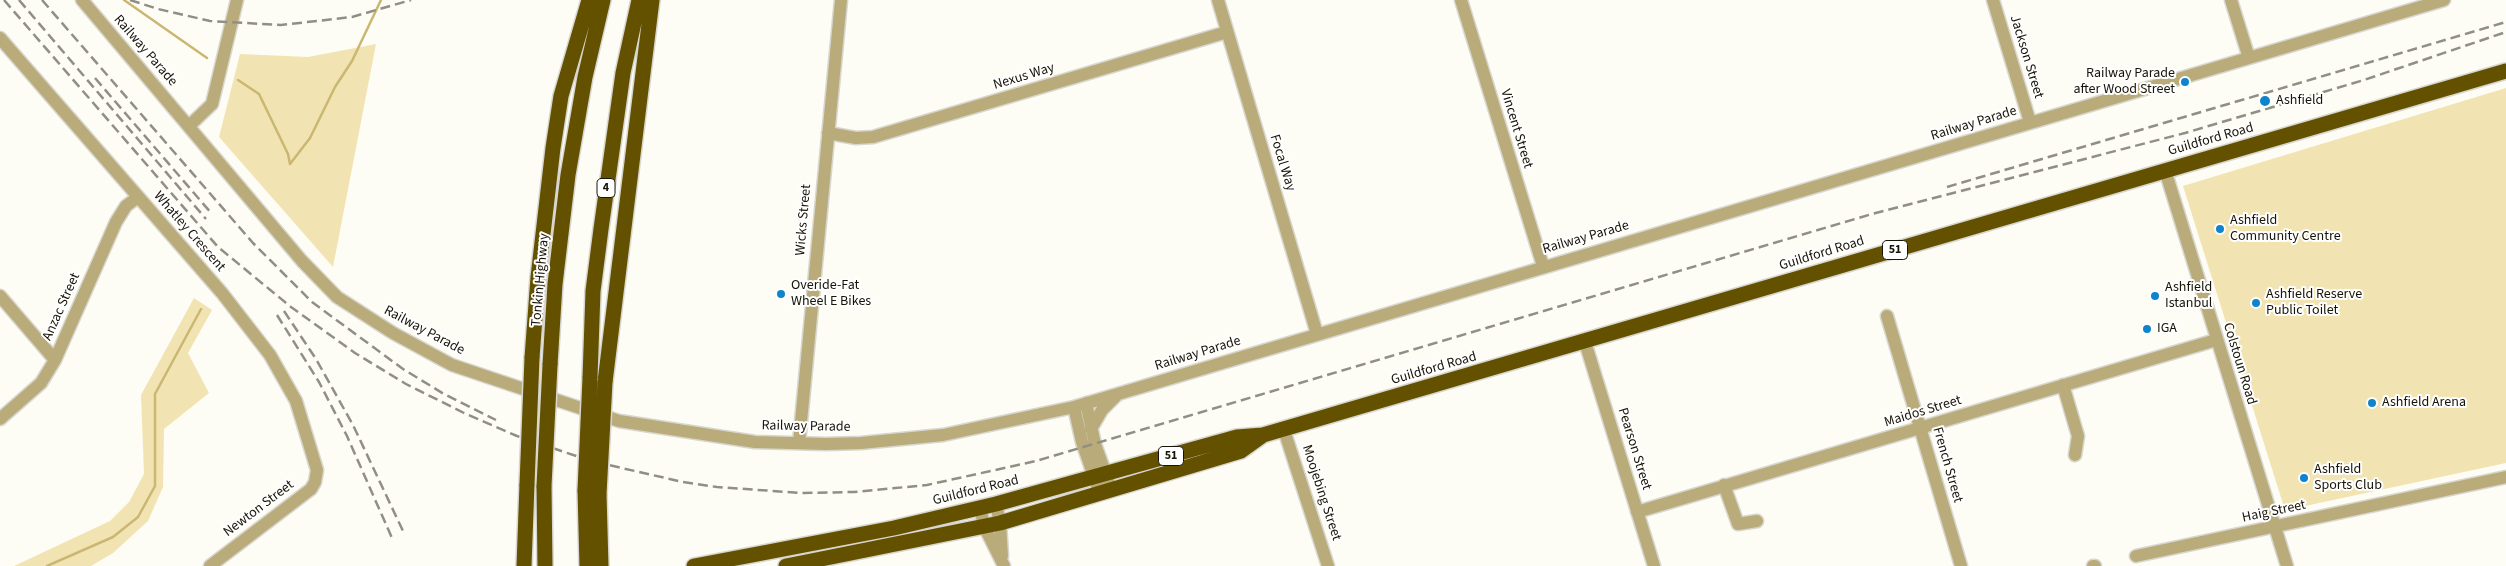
<!DOCTYPE html>
<style>
body{margin:0}
canvas{display:block;background:#fdfcf5}
</style>
<canvas width="2506" height="566"></canvas>
<script>
const c = document.querySelector('canvas').getContext('2d');
c.lineJoin = 'round';
function paint(path, color) {
  c.fillStyle = color;
  c.fill(path, 'evenodd');
}
function poly(rows) {
  const path = new Path2D();
  for (const r of rows) {
    path.moveTo(r[0], r[1]);
    for (let i = 2; i < r.length; i += 2) path.lineTo(r[i], r[i + 1]);
  }
  return path;
}
function trace(path, color, width, dash) {
  c.strokeStyle = color;
  c.lineWidth = width;
  c.lineCap = dash ? 'butt' : 'round';
  c.setLineDash(dash || []);
  c.stroke(path);
}
function drawText(font, color, halo, rows, align = 'center') {
  c.font = font + ' "Source Sans 3",sans-serif';
  c.lineWidth = 4;
  c.setLineDash([]);
  c.textBaseline = 'middle';
  c.strokeStyle = halo;
  c.fillStyle = color;
  for (const [text, x, y, turn = 0] of rows) {
    c.save();
    c.translate(x, y);
    c.rotate((+turn || 0) * Math.PI / 180);
    c.textAlign = isNaN(turn) ? turn : align;
    if (halo) c.strokeText(text, 0, 0);
    c.fillText(text, 0, 0);
    c.restore();
  }
}
paint(poly([
 [376,44,333,267,219,137,240,54,308,57],
 [2506,88,2506,463,2291,509,2284,507,2183,186],
 [194,298,212,310,188,353,209,393,164,429,163,487,148,521,113,553,91,566,14,566,110,521,129,502,144,474,141,395]
]), '#f2e4b2');
trace(poly([
 [124,0,207,58],
 [238,80,259,94,288,154,290,164],
 [290,164,310,138,335,87,352,61,381,0],
 [47,566,113,537,138,517,155,486,155,394,201,309]
]), '#cab772', 2.5);
const minor = poly([
 [82,0,302,261,337,297,393,333,452,365,619,421,755,442,826,444,861,443,943,435,1074,407,2444,0],
 [1218,0,1317,334],
 [1461,0,1543,266],
 [1993,0,2030,122],
 [2231,0,2249,58],
 [0,38,222,293,270,355,296,401,317,470,315,482,311,489,210,566],
 [189,126,212,104,237,0],
 [828,133,856,138,873,137,1227,32],
 [2165,170,2287,566],
 [0,296,55,360],
 [1887,316,1961,566],
 [1585,342,1654,566],
 [2063,385,2078,436,2075,455],
 [1086,403,1095,444,1109,483],
 [1074,407,1082,442,1100,494],
 [0,419,41,383,55,360,116,222,126,206,138,197],
 [1091,429,1102,410,1116,396],
 [1284,430,1328,566],
 [799,443,841,0],
 [1724,485,1738,524,1757,521],
 [996,504,1000,523,1002,556],
 [980,507,984,526,1004,566],
 [1637,512,2216,340],
 [2136,556,2506,477],
 [2093,566,2095,566]
]);
const highway = poly([
 [532,358,538,277,553,148,561,96,589,0],
 [550,365,555,284,568,175,585,77,603,0],
 [590,378,593,291,601,229,623,73,639,0],
 [605,382,652,0],
 [544,486,545,566],
 [585,490,587,566],
 [599,494,601,566],
 [524,566,527,484],
 [694,566,894,528,996,504,1237,437,1263,435,2506,71],
 [786,566,1000,523,1241,451,1262,436]
]);
trace(minor, '#d8d7cf', 15);
trace(highway, '#d8d7cf', 18);
trace(minor, '#b9ac7a', 12);
trace(highway, '#635100', 15);
trace(poly([
 [4,0,218,247,291,307,355,353,406,384,464,413,517,436,591,461,683,482,717,487,801,493,854,492,927,485,1036,461,1872,214,2185,133,2364,80,2506,32],
 [19,0,206,219],
 [42,0,253,243,312,302,403,369,444,394,496,420],
 [130,0,158,9,210,21,281,25,352,17,411,0],
 [95,78,212,214],
 [1947,187,2506,22],
 [284,311,316,359,353,425,403,531],
 [277,315,319,382,347,436,392,538]
]), '#918f85', 2.5, [10, 5]);
const highwayBridge = poly([
 [527,484,532,358],
 [544,486,550,365],
 [585,490,590,378],
 [599,494,605,382]
]);
trace(highwayBridge, '#d8d7cf', 18, []);
trace(highwayBridge, '#635100', 15);
for (const [x, y, r, color] of [
 [2185,82,5,"#0d84cc"],
 [2265,101,6,"#0d84cc"],
 [2220,229,5,"#0d84cc"],
 [781,294,5,"#0d84cc"],
 [2155,296,5,"#0d84cc"],
 [2256,303,5,"#0d84cc"],
 [2147,329,5,"#0d84cc"],
 [2372,403,5,"#0d84cc"],
 [2304,478,5,"#0d84cc"]
]) {
  const dot = new Path2D();
  dot.arc(x, y, r, 0, 2 * Math.PI);
  c.fillStyle = color;
  c.fill(dot);
  trace(dot, '#fff', 2);
}
for (const [x, y, w] of [
 [606,188,18],
 [1895,250,25],
 [1171,456,25]
]) {
  const box = new Path2D();
  box.roundRect(x - w / 2, y - 9.5, w, 19, 4);
  c.fillStyle = '#fff';
  c.fill(box);
  trace(box, '#181408', 1);
}
drawText('bold 12px', '#181408', null, [
 ["4",606,188],
 ["51",1895,250],
 ["51",1171,456]
]);
drawText('14px', '#181408', '#fff', [
 ["Railway Parade",145,51,49],
 ["Jackson Street",2026,57,73],
 ["Nexus Way",1024,77,-17],
 ["Railway Parade",1974,124,-17],
 ["Vincent Street",1516,129,73],
 ["Guildford Road",2211,140,-16],
 ["Focal Way",1282,163,73],
 ["Wicks Street",804,220,-85],
 ["Whatley Crescent",189,232,49],
 ["Railway Parade",1586,238,-16],
 ["Guildford Road",1822,254,-17],
 ["Tonkin Highway",541,280,-85],
 ["Anzac Street",62,307,-66],
 ["Railway Parade",424,331,28],
 ["Railway Parade",1198,354,-17],
 ["Colstoun Road",2239,364,73],
 ["Guildford Road",1434,369,-16],
 ["Maidos Street",1923,412,-17],
 ["Railway Parade",806,427,1],
 ["Pearson Street",1634,449,73],
 ["French Street",1947,465,74],
 ["Guildford Road",976,491,-14],
 ["Moojebing Street",1321,493,72],
 ["Newton Street",259,509,-37],
 ["Haig Street",2274,512,-12]
]);
drawText('14px', '#181408', '#fff', [
 ["Railway Parade",2175,74,"right"],
 ["after Wood Street",2175,90,"right"],
 ["Ashfield",2276,101],
 ["Ashfield",2230,221],
 ["Community Centre",2230,237],
 ["Overide-Fat",791,286],
 ["Wheel E Bikes",791,302],
 ["Ashfield",2165,288],
 ["Istanbul",2165,304],
 ["Ashfield Reserve",2266,295],
 ["Public Toilet",2266,311],
 ["IGA",2157,329],
 ["Ashfield Arena",2382,403],
 ["Ashfield",2314,470],
 ["Sports Club",2314,486]
], 'left');
</script>
